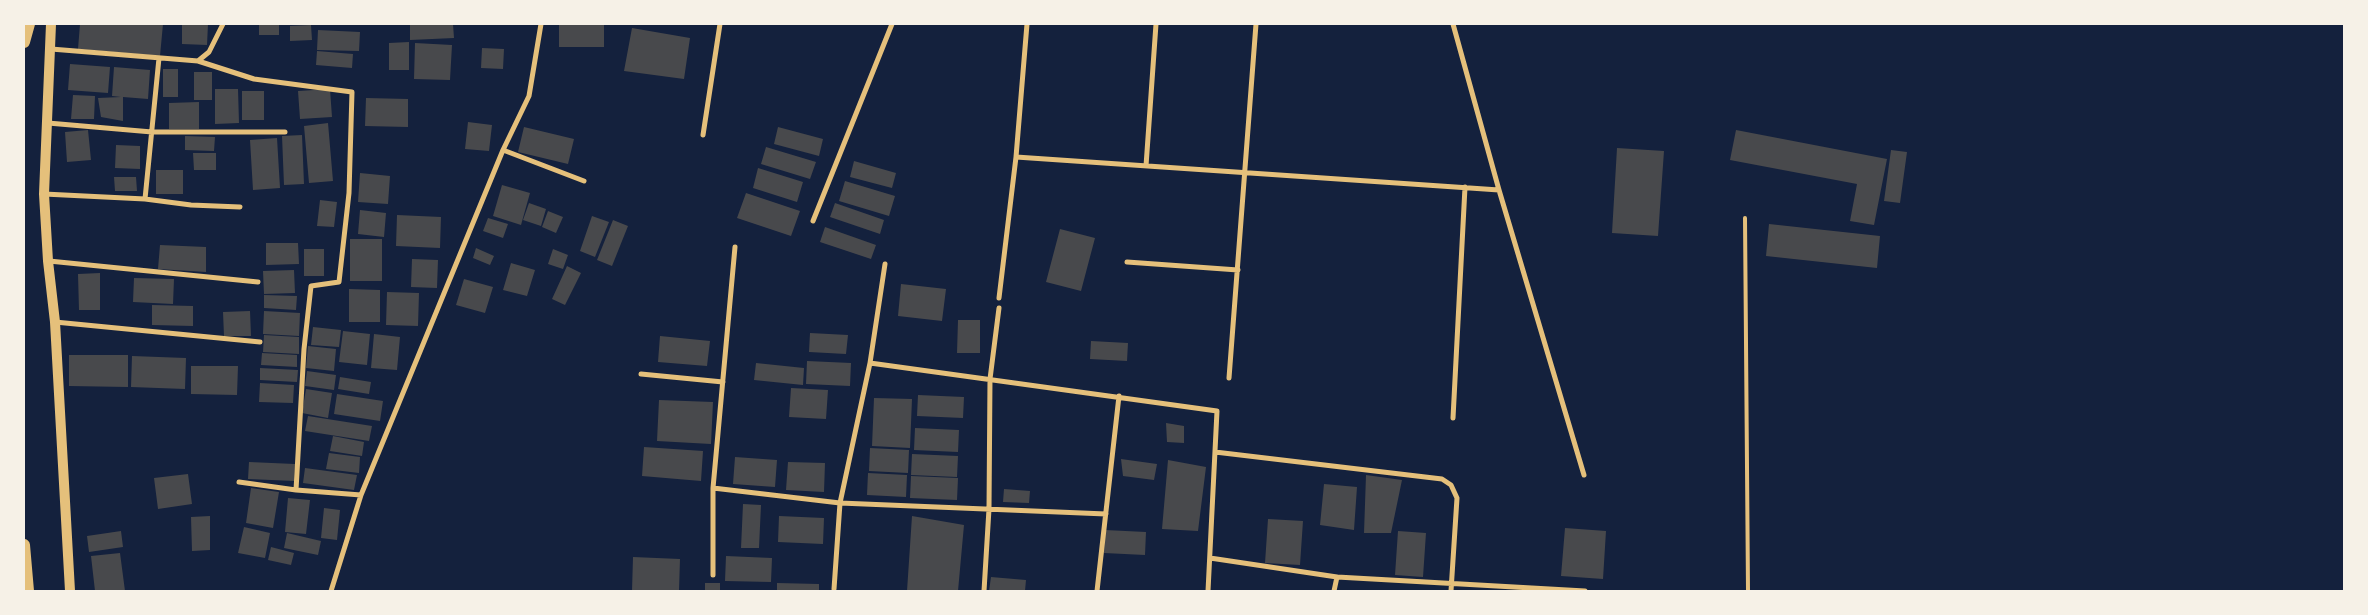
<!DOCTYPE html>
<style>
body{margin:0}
#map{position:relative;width:2368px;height:615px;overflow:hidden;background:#14213d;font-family:Rubik,sans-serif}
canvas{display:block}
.frame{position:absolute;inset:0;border:25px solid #f6f1e7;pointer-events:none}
</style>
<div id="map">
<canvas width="2368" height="615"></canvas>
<div class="frame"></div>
</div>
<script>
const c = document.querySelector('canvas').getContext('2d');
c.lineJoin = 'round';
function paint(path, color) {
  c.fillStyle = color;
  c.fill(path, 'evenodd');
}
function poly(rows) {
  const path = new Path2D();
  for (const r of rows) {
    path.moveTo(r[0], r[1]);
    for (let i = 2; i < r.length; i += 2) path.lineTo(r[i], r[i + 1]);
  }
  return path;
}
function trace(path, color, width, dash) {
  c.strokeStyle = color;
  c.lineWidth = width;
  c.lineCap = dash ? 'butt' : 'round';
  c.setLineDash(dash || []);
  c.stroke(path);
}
paint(poly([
 [80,24,163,24,160,56,78,49],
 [182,24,208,24,207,45,182,44],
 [259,24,279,24,279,35,259,35],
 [410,24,453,24,454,38,410,40],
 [559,24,604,24,604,47,559,47],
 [311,25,312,40,290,41,290,26],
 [632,28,690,38,684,79,624,71],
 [318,30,360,32,359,51,317,50],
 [409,42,409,70,389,70,389,43],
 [415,43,452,45,450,80,414,79],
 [482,48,504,49,503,69,481,68],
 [317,51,353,54,352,68,316,65],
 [70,64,110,67,108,93,68,90],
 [114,67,150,70,148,99,123,97,123,121,101,117,98,98,121,97,112,96],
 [163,69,178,69,178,97,163,97],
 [194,72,212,72,212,100,194,100],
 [215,89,238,89,239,123,215,124],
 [330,89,332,117,300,119,298,91],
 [242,91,264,91,264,120,242,120],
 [73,95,95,96,94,119,71,119],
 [366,98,408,99,408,127,365,126],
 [199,102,199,129,169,129,169,103],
 [468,122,492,125,489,151,465,149],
 [328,123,333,181,309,183,304,126],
 [524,127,574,139,568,164,518,152],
 [778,127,823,139,819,156,774,144],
 [88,130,91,160,67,162,65,132],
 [1736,130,1887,159,1874,225,1850,221,1857,184,1730,160],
 [302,135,304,184,284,185,282,136],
 [185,136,215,137,214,151,185,150],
 [277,138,280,188,253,190,250,140],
 [116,145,140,146,140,169,115,168],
 [766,147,816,162,810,179,761,164],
 [1617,148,1664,151,1658,236,1612,233],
 [1891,150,1907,152,1900,203,1884,201],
 [193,153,216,153,216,170,194,170],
 [854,161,896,173,892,188,850,177],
 [758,168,803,182,797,202,753,188],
 [156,170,183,170,183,194,156,194],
 [360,173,390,176,388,204,358,202],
 [114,177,136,177,137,191,115,191],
 [845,181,895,196,889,216,839,201],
 [502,185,530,193,521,225,493,216],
 [746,193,800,211,791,236,737,218],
 [320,200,337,202,334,227,317,226],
 [529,203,546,209,541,226,523,220],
 [835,203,884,220,880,234,830,217],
 [360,210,386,213,384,237,358,234],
 [548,211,563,217,556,233,542,227],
 [397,215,441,217,440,248,396,246],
 [592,216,609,222,595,257,580,251],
 [488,218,508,224,503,238,483,231],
 [613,220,628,226,612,266,597,260],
 [1769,224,1880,236,1877,268,1766,256],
 [825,227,876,245,871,259,820,242],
 [1060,229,1095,238,1081,291,1046,282],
 [350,239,382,239,382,281,350,281],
 [266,243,298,243,299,264,266,265],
 [160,245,206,247,206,272,158,269],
 [476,248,494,256,490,265,473,258],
 [304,249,324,249,324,276,304,276],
 [553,249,568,255,563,269,548,264],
 [412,259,438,260,437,288,411,287],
 [511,263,535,270,527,296,503,290],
 [567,266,581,273,565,305,552,299],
 [294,270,295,293,264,294,263,271],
 [100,273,100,310,79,310,78,274],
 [134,278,174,279,173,304,133,302],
 [464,279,493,287,485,313,456,305],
 [901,284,946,289,942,321,898,316],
 [349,289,380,290,380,322,349,322],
 [387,292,419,293,418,326,386,325],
 [264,295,297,296,296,310,264,308],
 [152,305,193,306,193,326,152,325],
 [250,311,251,336,224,336,223,312],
 [264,311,300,313,299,336,263,334],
 [958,320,980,320,980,353,957,353],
 [313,327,341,330,339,347,311,345],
 [343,331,370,334,367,365,339,362],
 [810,333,848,335,846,354,809,352],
 [374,334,400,337,397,370,371,368],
 [264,335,299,337,299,354,263,352],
 [660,336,710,341,707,366,658,362],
 [1091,341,1128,343,1127,361,1090,359],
 [308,346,336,349,334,371,306,368],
 [262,353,297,355,297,367,261,365],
 [69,355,128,355,128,387,69,386],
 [132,356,186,358,185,389,131,387],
 [807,361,851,363,850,386,806,384],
 [756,363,804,368,803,385,754,380],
 [191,366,238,366,237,395,191,394],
 [260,368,298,370,297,382,260,380],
 [307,371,336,375,334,390,305,386],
 [340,377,371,382,369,394,338,389],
 [260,383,294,385,293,403,259,402],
 [791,388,828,390,826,419,789,417],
 [306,389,332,393,328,418,302,413],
 [337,394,383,401,380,421,334,414],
 [918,395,964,397,963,418,917,416],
 [874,398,912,399,910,448,872,446],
 [659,400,713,402,711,444,657,441],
 [308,416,372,426,369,441,305,431],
 [1166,423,1184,426,1184,443,1167,442],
 [915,428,959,430,958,452,914,450],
 [333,436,364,442,362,456,330,451],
 [644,447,703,451,701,481,642,476],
 [870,448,909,450,908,473,869,471],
 [329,453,360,457,359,473,326,469],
 [912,454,958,456,957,477,911,475],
 [735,457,777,460,775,487,733,484],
 [1121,459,1157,464,1154,480,1123,476],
 [1168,460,1206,467,1198,531,1162,529],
 [249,462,295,464,294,481,248,479],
 [788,462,825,463,824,492,786,490],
 [305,468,357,475,354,490,303,483],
 [868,473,907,475,906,497,867,495],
 [188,474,192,504,158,509,154,478],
 [1366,475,1402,480,1391,533,1364,533],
 [911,476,958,478,957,500,910,498],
 [1324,484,1357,487,1354,530,1320,525],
 [251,488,279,492,273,528,246,523],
 [1004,489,1030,491,1029,503,1003,502],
 [288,498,310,500,306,534,285,532],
 [743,504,761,505,759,548,741,548],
 [324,508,340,510,337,540,321,538],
 [210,516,210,550,192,551,191,517],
 [779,516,824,518,823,544,778,542],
 [912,516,964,525,958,591,907,591],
 [1268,519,1303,521,1300,565,1265,563],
 [244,527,270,533,265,558,238,553],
 [1565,528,1606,531,1603,579,1561,576],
 [1105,530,1146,532,1145,555,1104,553],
 [121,531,123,547,89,552,87,536],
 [1398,531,1426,533,1423,577,1395,575],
 [287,533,321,541,318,555,284,548],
 [271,547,294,553,291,565,268,560],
 [120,553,125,591,95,591,91,556],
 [726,556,772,558,771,582,725,581],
 [633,557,680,559,679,591,632,591],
 [991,577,1026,580,1025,591,989,591],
 [705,583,720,583,720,591,705,591],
 [777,583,819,584,819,591,777,591]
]), '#48494c');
trace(poly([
 [1745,218,1748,591]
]), '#e5c07b', 4);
trace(poly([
 [1453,24,1499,190,1584,475],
 [51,49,198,61,209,52,223,24],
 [198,61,254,79,352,92,349,193,339,282,311,286,304,349,296,490,361,495],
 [48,123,152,132,285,132],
 [703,135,720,24],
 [503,150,584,181],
 [1016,157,1499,190],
 [1146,166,1156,24],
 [44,194,145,199,159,58],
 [145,199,191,205,240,207],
 [813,221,892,24],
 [49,261,258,282],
 [1127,262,1238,270],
 [999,298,1016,157,1027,24],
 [55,322,260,342],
 [870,363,885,264],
 [641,374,723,382],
 [1229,378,1256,24],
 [1453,418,1465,187],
 [1215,452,1442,479,1451,485,1457,498,1451,591],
 [239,482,296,490],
 [713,488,840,503,1106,514],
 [1210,558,1337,577,1585,591],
 [713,575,713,488,735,247],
 [834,589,840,503,870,363,1217,411,1208,591],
 [331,591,361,495,503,150,529,96,541,24],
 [984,591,989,509,990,379,999,308],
 [1097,591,1119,396],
 [1334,591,1337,577]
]), '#e5c07b', 5);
trace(poly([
 [51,24,44,194,48,261,55,322,70,591]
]), '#e5c07b', 10);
trace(poly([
 [24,42,29,24],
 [24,545,28,591]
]), '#e5c07b', 12);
</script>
